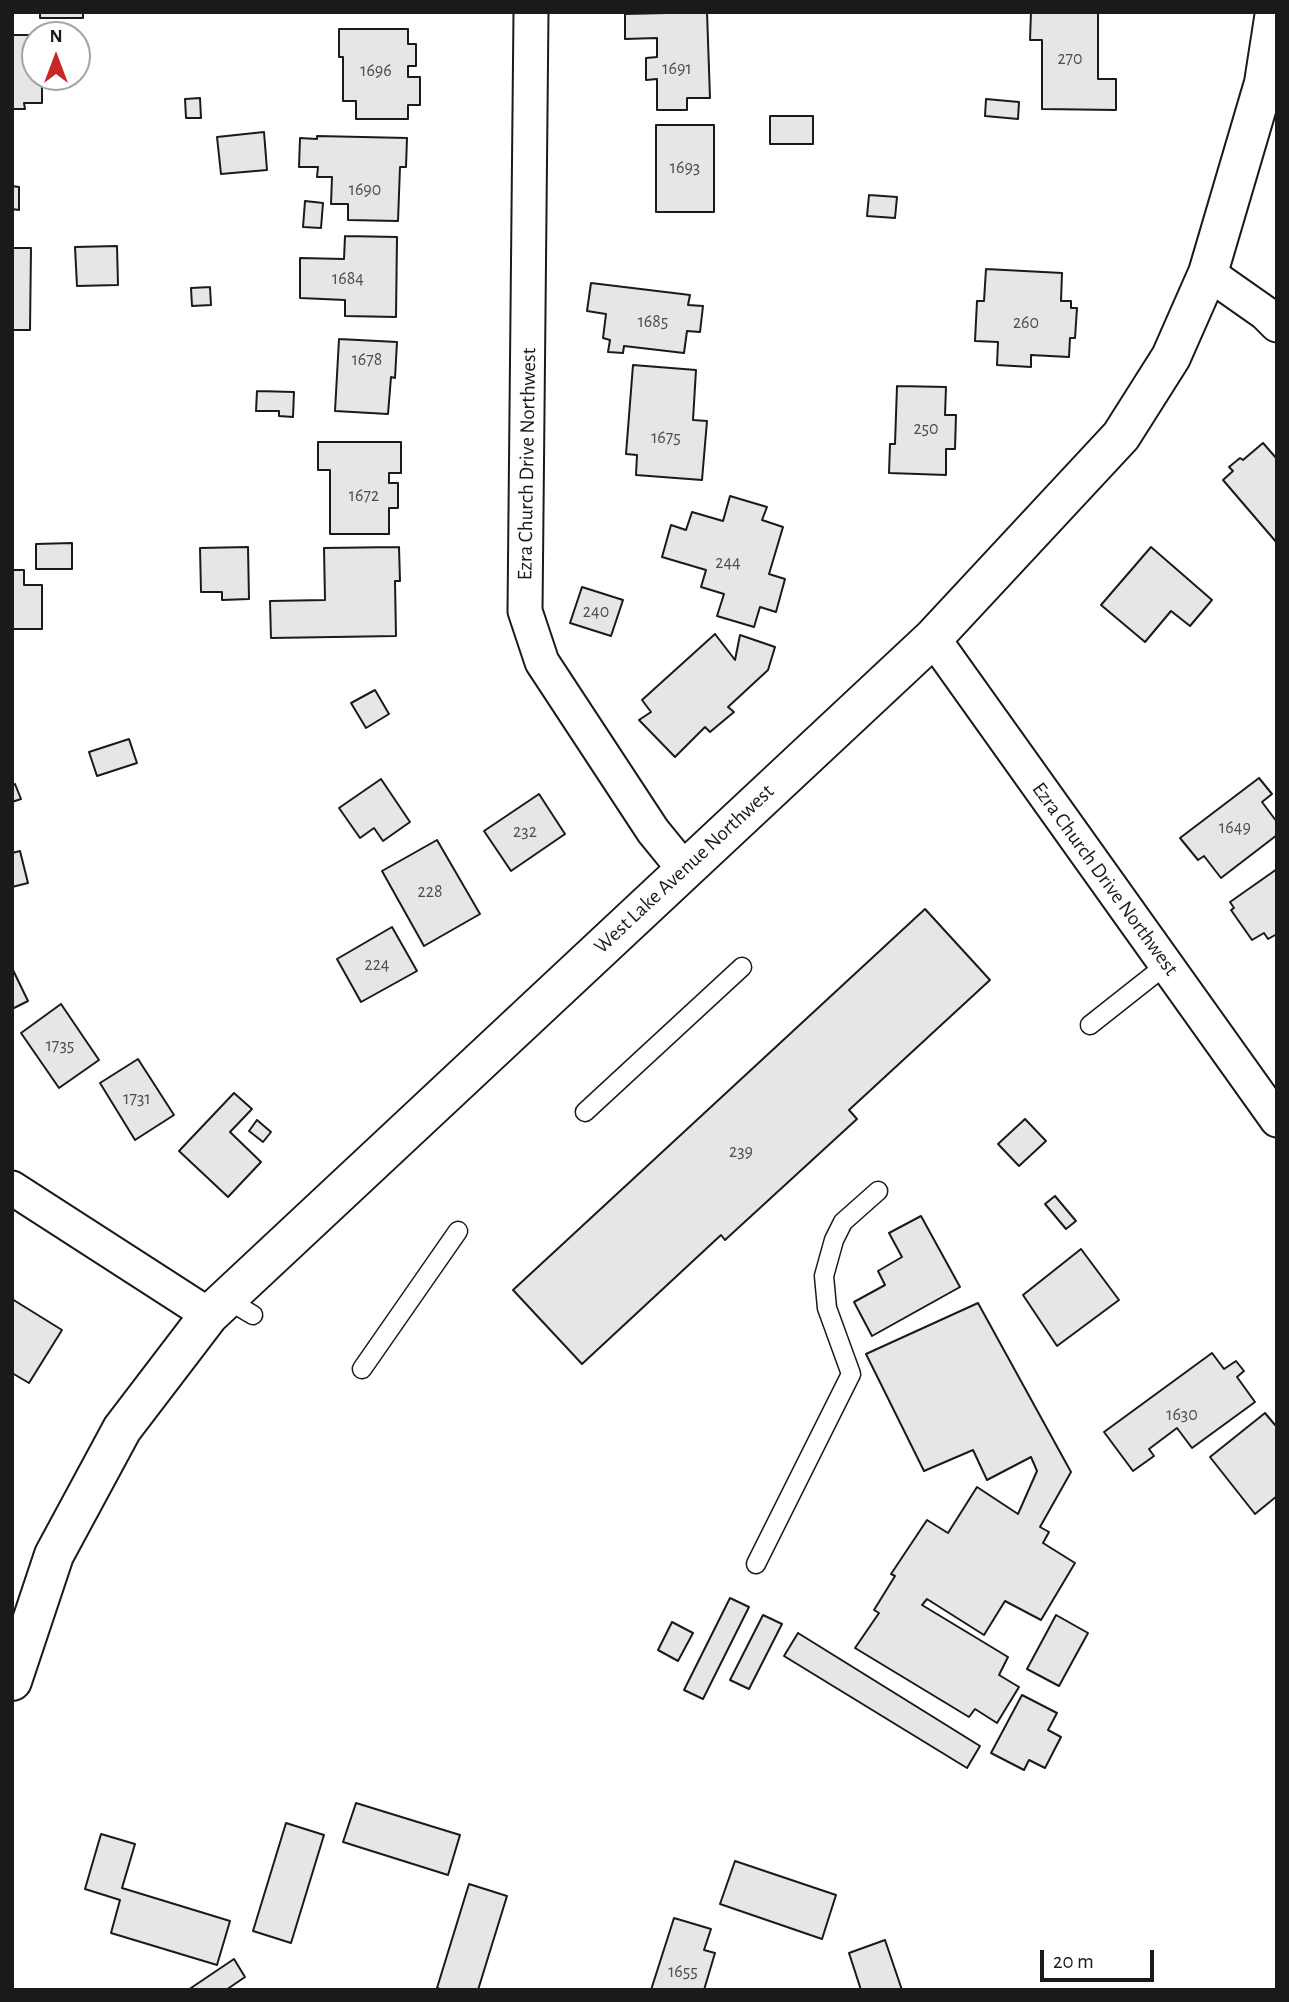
<!DOCTYPE html>
<style>
body{margin:0}
#map{position:relative;width:1289px;height:2002px;overflow:hidden;background:#fff;font-family:"Alegreya Sans",sans-serif}
canvas{display:block}
.frame{position:absolute;inset:0;border:14px solid #1a1a1a;pointer-events:none}
.north{position:absolute;left:21px;top:21px;width:70px;height:70px;box-sizing:border-box;background:#fff;border:2px solid #a3a3a3;border-radius:50%;rotate:0deg;font-size:19px;font-weight:700;line-height:28px;text-align:center;color:#1a1a1a}
.north::after{content:'';display:block;margin:auto;width:24px;height:32px;background:#c62828;clip-path:polygon(50% 0,100% 100%,50% 72%,0 100%)}
.scale{position:absolute;left:1040px;top:1950px;width:114px;height:32px;box-sizing:border-box;border:4px solid #1a1a1a;border-top:0;padding-left:9px;font-size:21px;line-height:24px;white-space:nowrap;color:#1a1a1a;-webkit-text-stroke:5px #fff;paint-order:stroke}
</style>
<div id="map">
<canvas width="1289" height="2002"></canvas>
<div class="frame"></div>
<div class="north">N</div>
<div class="scale">20 m</div>
</div>
<script>
const c = document.querySelector('canvas').getContext('2d');
c.lineJoin = 'round';
function paint(path, color) {
  c.fillStyle = color;
  c.fill(path, 'evenodd');
}
function poly(rows) {
  const path = new Path2D();
  for (const r of rows) {
    path.moveTo(r[0], r[1]);
    for (let i = 2; i < r.length; i += 2) path.lineTo(r[i], r[i + 1]);
  }
  return path;
}
function trace(path, color, width, dash) {
  c.strokeStyle = color;
  c.lineWidth = width;
  c.lineCap = dash ? 'butt' : 'round';
  c.setLineDash(dash || []);
  c.stroke(path);
}
function drawText(font, color, halo, rows, align = 'center') {
  c.font = font + ' "Alegreya Sans",sans-serif';
  c.lineWidth = 5;
  c.setLineDash([]);
  c.textBaseline = 'middle';
  c.strokeStyle = halo;
  c.fillStyle = color;
  for (const [text, x, y, turn = 0] of rows) {
    c.save();
    c.translate(x, y);
    c.rotate((+turn || 0) * Math.PI / 180);
    c.textAlign = isNaN(turn) ? turn : align;
    if (halo) c.strokeText(text, 0, 0);
    c.fillText(text, 0, 0);
    c.restore();
  }
}
const building = poly([
 [40,12,83,12,83,18,40,18,40,12],
 [707,12,710,98,687,98,687,110,657,110,657,79,646,80,646,58,657,57,657,38,625,39,625,14,707,12],
 [1031,12,1098,12,1098,79,1116,79,1116,110,1042,109,1042,40,1030,40,1031,12],
 [339,29,408,29,408,44,416,44,416,66,408,66,408,77,420,77,420,105,408,105,408,119,356,119,356,101,343,101,343,57,339,57,339,29],
 [12,35,33,35,35,77,42,77,42,103,24,103,25,109,12,109,12,35],
 [200,98,201,118,186,118,185,99,200,98],
 [986,99,1019,102,1018,119,985,116,986,99],
 [770,116,813,116,813,144,770,144,770,116],
 [656,125,714,125,714,212,656,212,656,125],
 [264,132,267,170,221,174,217,137,264,132],
 [317,136,407,138,406,167,400,167,398,221,348,220,348,204,331,204,332,177,317,177,318,167,299,167,300,138,317,139,317,136],
 [12,186,19,187,19,210,12,209,12,186],
 [869,195,897,197,895,218,867,216,869,195],
 [305,201,323,203,321,228,303,227,305,201],
 [345,236,397,237,396,317,345,316,345,300,300,298,300,258,344,259,345,236],
 [117,246,118,285,77,286,75,247,117,246],
 [12,248,31,248,30,330,12,330,12,248],
 [986,269,1062,273,1061,301,1071,301,1071,308,1077,308,1075,338,1070,338,1069,357,1031,355,1031,367,997,365,998,342,975,341,977,301,984,301,986,269],
 [591,283,690,295,688,305,703,306,700,332,687,331,684,353,624,346,623,353,608,352,610,340,603,338,606,314,587,311,591,283],
 [210,287,211,305,192,306,191,288,210,287],
 [339,339,397,342,395,378,391,377,388,414,335,411,339,339],
 [633,365,696,370,693,420,707,421,702,480,636,475,637,455,626,454,633,365],
 [897,386,946,387,945,415,956,415,955,449,946,449,946,475,889,473,890,444,895,444,897,386],
 [257,391,294,392,293,417,279,416,279,411,256,411,257,391],
 [318,442,401,442,401,473,389,473,389,483,398,483,398,508,389,508,389,534,330,534,330,470,318,470,318,442],
 [1263,443,1277,459,1277,543,1223,480,1233,471,1229,467,1240,458,1243,460,1263,443],
 [730,496,767,507,762,520,783,527,769,574,785,579,776,612,760,607,754,627,717,616,724,594,701,587,706,570,662,557,671,525,686,530,692,512,723,521,730,496],
 [72,543,72,569,36,569,36,544,72,543],
 [248,547,249,599,222,600,222,592,201,592,200,548,248,547],
 [399,547,400,581,395,581,396,636,271,638,270,601,325,600,324,548,399,547],
 [1151,547,1212,600,1190,626,1171,611,1145,642,1101,605,1151,547],
 [12,570,24,570,24,585,42,585,42,629,12,629,12,570],
 [582,587,623,600,611,636,570,623,582,587],
 [715,634,735,660,740,635,775,647,768,670,728,707,734,712,710,732,705,727,675,757,639,720,651,712,642,700,715,634],
 [375,690,389,714,366,728,351,703,375,690],
 [129,739,137,763,97,776,89,752,129,739],
 [1259,778,1272,794,1262,802,1277,822,1277,835,1221,878,1204,856,1198,860,1180,838,1259,778],
 [381,779,410,822,383,841,374,828,360,838,339,808,381,779],
 [15,784,21,799,12,802,12,785,15,784],
 [539,794,565,834,511,871,484,831,539,794],
 [437,840,480,914,424,946,382,871,437,840],
 [20,851,28,883,12,887,12,853,20,851],
 [1277,869,1277,934,1268,939,1264,933,1252,940,1231,910,1234,908,1230,902,1277,869],
 [925,909,990,980,849,1110,857,1119,725,1240,721,1235,582,1364,513,1290,925,909],
 [392,927,417,971,361,1002,337,959,392,927],
 [12,968,28,1001,12,1009,12,968],
 [61,1004,99,1060,59,1088,21,1033,61,1004],
 [138,1059,174,1115,135,1140,100,1083,138,1059],
 [234,1093,252,1109,230,1132,261,1162,228,1197,179,1151,234,1093],
 [1025,1119,1046,1141,1019,1166,998,1144,1025,1119],
 [257,1120,271,1132,263,1142,249,1131,257,1120],
 [1055,1196,1076,1221,1066,1229,1045,1204,1055,1196],
 [921,1216,960,1287,872,1336,854,1302,885,1285,878,1271,902,1257,889,1233,921,1216],
 [1081,1249,1119,1300,1057,1346,1023,1295,1081,1249],
 [12,1299,62,1330,29,1383,12,1373,12,1299],
 [978,1303,1071,1472,1040,1527,1049,1532,1043,1543,1075,1563,1041,1620,1005,1601,984,1635,927,1599,922,1605,1008,1657,999,1675,1019,1687,997,1723,975,1709,969,1717,855,1648,879,1613,874,1610,895,1576,891,1574,927,1520,948,1533,977,1487,1018,1514,1037,1471,1031,1457,987,1480,973,1450,924,1471,866,1354,978,1303],
 [1212,1353,1224,1369,1236,1361,1244,1371,1237,1377,1255,1402,1192,1448,1177,1428,1149,1449,1154,1456,1133,1471,1104,1432,1212,1353],
 [1265,1413,1275,1425,1277,1424,1277,1496,1255,1514,1210,1457,1265,1413],
 [730,1598,749,1607,703,1699,684,1690,730,1598],
 [763,1615,782,1624,749,1689,730,1680,763,1615],
 [1056,1615,1088,1633,1059,1686,1027,1669,1056,1615],
 [672,1622,693,1633,678,1661,658,1650,672,1622],
 [798,1633,980,1746,967,1768,784,1656,798,1633],
 [1022,1695,1057,1713,1048,1730,1061,1737,1045,1768,1029,1760,1024,1770,991,1753,1022,1695],
 [356,1803,460,1835,448,1875,343,1842,356,1803],
 [286,1823,324,1835,291,1943,253,1931,286,1823],
 [101,1834,135,1844,122,1888,230,1921,217,1965,111,1933,120,1900,85,1889,101,1834],
 [735,1861,836,1895,822,1939,720,1904,735,1861],
 [469,1884,507,1896,478,1990,443,1990,437,1988,469,1884],
 [674,1918,711,1929,704,1950,715,1953,704,1990,651,1990,674,1918],
 [885,1940,902,1990,861,1990,849,1953,885,1940],
 [234,1959,245,1977,226,1990,188,1990,234,1959]
]);
paint(building, '#e6e6e6');
trace(building, '#1a1a1a', 2);
const lane = poly([
 [1090,1025,1166,965],
 [585,1112,742,967],
 [226,1299,253,1315],
 [362,1369,458,1231],
 [756,1564,851,1374,827,1308,824,1276,834,1240,843,1222,878,1191]
]);
const street = poly([
 [531,12,525,611,542,662,653,831,684,869],
 [1208,273,1265,313,1277,325],
 [933,638,1277,1120],
 [12,1188,209,1315]
]);
const secondary = poly([
 [12,1681,54,1555,122,1429,209,1315,933,638,1121,436,1171,357,1208,273,1264,83,1275,12]
]);
trace(lane, '#1a1a1a', 21);
trace(street, '#1a1a1a', 37);
trace(secondary, '#1a1a1a', 42);
trace(lane, '#fff', 18);
trace(street, '#fff', 33);
trace(secondary, '#fff', 38);
drawText('18px', '#4d4d4d', null, [
 ["270",1070,59],
 ["1691",677,69],
 ["1696",376,71],
 ["1693",685,168],
 ["1690",365,190],
 ["1684",348,279],
 ["1685",653,322],
 ["260",1026,323],
 ["1678",367,360],
 ["250",926,429],
 ["1675",666,438],
 ["1672",364,496],
 ["244",728,563],
 ["240",596,612],
 ["1649",1235,828],
 ["232",525,832],
 ["228",430,892],
 ["224",377,965],
 ["1735",60,1046],
 ["1731",137,1099],
 ["239",741,1152],
 ["1630",1182,1415],
 ["1655",683,1972]
]);
drawText('21px', '#1a1a1a', '#fff', [
 ["Ezra Church Drive Northwest",527,464,-89],
 ["West Lake Avenue Northwest",684,869,-43],
 ["Ezra Church Drive Northwest",1105,879,54]
]);
</script>
